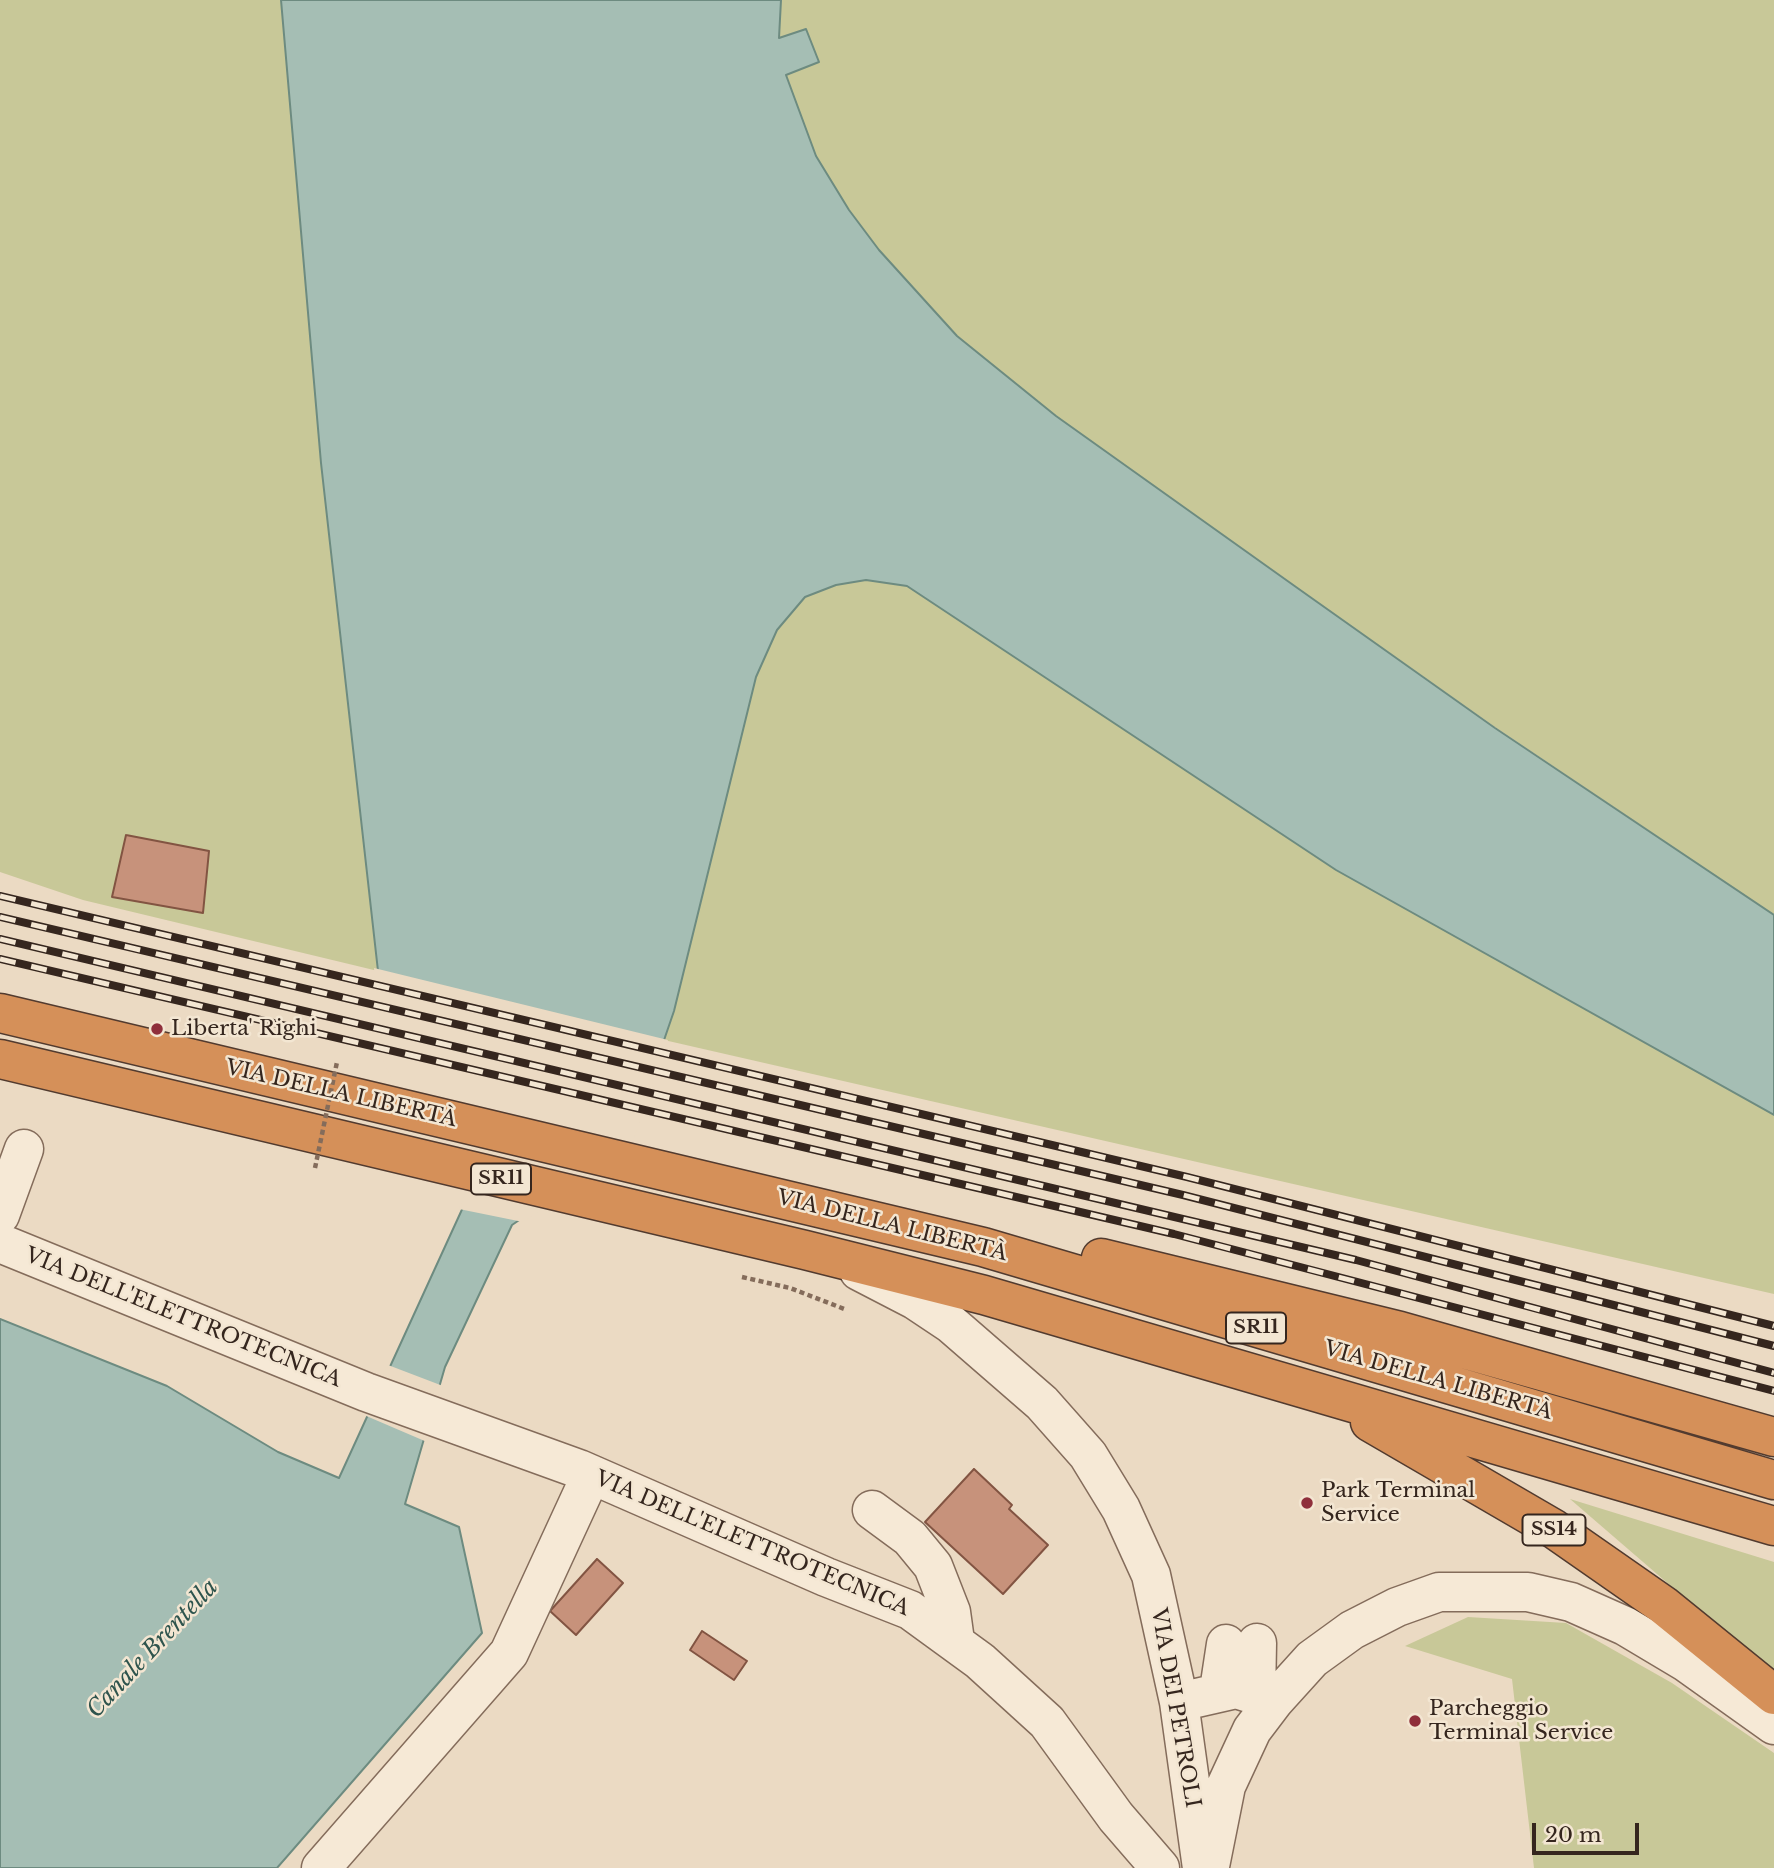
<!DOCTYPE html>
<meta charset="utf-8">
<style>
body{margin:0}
#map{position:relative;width:1774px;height:1868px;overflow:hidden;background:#ebdac3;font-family:"Libre Baskerville",serif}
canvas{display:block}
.scale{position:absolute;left:1532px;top:1823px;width:107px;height:32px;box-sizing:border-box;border:4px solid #35261e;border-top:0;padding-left:9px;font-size:21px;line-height:24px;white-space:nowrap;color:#35261e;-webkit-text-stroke:5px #f3e6d2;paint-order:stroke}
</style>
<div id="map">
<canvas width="1774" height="1868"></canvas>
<div class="scale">20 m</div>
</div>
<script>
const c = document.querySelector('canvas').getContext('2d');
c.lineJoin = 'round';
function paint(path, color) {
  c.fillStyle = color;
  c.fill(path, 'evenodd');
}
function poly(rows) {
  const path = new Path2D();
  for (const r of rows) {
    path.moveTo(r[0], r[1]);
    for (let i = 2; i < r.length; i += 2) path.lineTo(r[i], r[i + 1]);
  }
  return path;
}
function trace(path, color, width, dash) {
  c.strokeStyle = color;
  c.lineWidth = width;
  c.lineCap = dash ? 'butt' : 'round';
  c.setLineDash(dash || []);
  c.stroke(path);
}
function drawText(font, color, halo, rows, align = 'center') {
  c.font = font + ' "Libre Baskerville",serif';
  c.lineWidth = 5;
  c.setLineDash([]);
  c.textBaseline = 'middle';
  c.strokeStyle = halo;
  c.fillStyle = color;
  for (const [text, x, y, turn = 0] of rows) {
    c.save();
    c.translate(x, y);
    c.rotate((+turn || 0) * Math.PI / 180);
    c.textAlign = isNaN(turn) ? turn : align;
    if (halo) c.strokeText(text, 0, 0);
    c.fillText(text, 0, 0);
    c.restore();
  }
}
paint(poly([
 [0,0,281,0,321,463,378,971,83,900,0,872],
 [781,0,1774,0,1774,915,1495,727,1296,587,1056,416,957,336,879,250,849,210,816,156,786,75,778,38],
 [866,580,907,586,1262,821,1774,1114,1774,1294,664,1040,674,1011,756,677,777,630,805,597,836,585],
 [1570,1499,1774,1562,1774,1671,1679,1593],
 [1468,1617,1566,1623,1672,1683,1774,1753,1774,1868,1534,1868,1512,1679,1405,1646]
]), '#c8c898');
const water = poly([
 [281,0,781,0,779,38,806,29,819,62,786,75,816,156,849,210,879,250,957,336,1056,416,1296,587,1495,728,1774,915,1774,1115,1336,870,907,586,866,580,836,585,805,597,777,630,756,677,674,1011,628,1145,512,1225,445,1367,405,1504,459,1527,482,1633,277,1868,0,1868,0,1319,167,1386,278,1452,339,1478,470,1192,378,971,321,463,281,0]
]);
paint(water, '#a5beb4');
trace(water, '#6d8b80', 2);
paint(poly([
 [374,968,668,1040,631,1147,523,1222,459,1209,466,1192,459,1163,398,1094,384,1062],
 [388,1365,443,1386,427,1442,364,1415]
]), '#ebdac3');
const building = poly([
 [126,835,209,851,203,913,112,897,126,835],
 [974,1469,1012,1505,1009,1509,1048,1545,1003,1594,925,1522,974,1469],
 [597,1559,623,1583,576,1635,550,1611,597,1559],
 [702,1631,747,1661,734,1680,690,1650,702,1631]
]);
paint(building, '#c7927b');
trace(building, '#825442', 2);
const minor = poly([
 [0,1215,24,1149],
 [0,1243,366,1392,579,1469,826,1577,910,1610,980,1661,1047,1722,1116,1817,1160,1868],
 [859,1271,915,1300,951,1324,1042,1403,1088,1455,1121,1509,1151,1575,1179,1702,1202,1868],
 [872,1510,910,1538,933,1566,951,1612,955,1641],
 [1219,1690,1226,1644],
 [1256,1697,1257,1643],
 [1179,1702,1236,1689,1274,1701],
 [1210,1866,1226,1786,1252,1730,1274,1701,1312,1659,1352,1630,1397,1607,1439,1592,1528,1592,1571,1602,1625,1626,1687,1663,1774,1725],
 [321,1868,509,1653,591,1475]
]);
const highway = poly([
 [0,1013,983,1247,1774,1480],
 [0,1059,805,1250,984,1295,1774,1526],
 [1101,1258,1400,1331,1774,1437],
 [1370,1422,1554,1529,1663,1605,1774,1695]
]);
trace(minor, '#846c5b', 41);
trace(highway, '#523b2f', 41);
trace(poly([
 [742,1277,790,1288,847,1310]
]), '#846c5b', 4.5, [5, 3.5]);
trace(minor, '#f6e9d6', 38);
trace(highway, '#d59059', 38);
const rail = poly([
 [0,896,1187,1177,1774,1326],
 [0,917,1183,1195,1774,1346],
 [0,939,1356,1260,1774,1373],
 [0,959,1174,1234,1774,1391]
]);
trace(rail, '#35261e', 8);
trace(rail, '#f3e6d2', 5, [16]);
trace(poly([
 [315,1168,337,1062]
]), '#846c5b', 4.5, [5, 3.5]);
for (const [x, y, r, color] of [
 [157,1029,7,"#8f2f3b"],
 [1307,1503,7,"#8f2f3b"],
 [1415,1721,7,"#8f2f3b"]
]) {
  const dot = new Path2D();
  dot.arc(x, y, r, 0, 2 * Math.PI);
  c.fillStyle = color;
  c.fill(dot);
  trace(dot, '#f3e6d2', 2.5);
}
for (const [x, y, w] of [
 [501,1179,60],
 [1256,1328,60],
 [1554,1530,63]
]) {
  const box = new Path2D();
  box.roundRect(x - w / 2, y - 15.5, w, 31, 5);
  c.fillStyle = '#f3e6d2';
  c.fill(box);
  trace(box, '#35261e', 2);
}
drawText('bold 19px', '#35261e', null, [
 ["SR11",501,1179],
 ["SR11",1256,1328],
 ["SS14",1554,1530]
]);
drawText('21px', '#35261e', '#f3e6d2', [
 ["Liberta' Righi",171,1029],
 ["Park Terminal",1321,1491],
 ["Service",1321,1515],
 ["Parcheggio",1429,1709],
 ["Terminal Service",1429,1733]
], 'left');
drawText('21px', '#35261e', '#f3e6d2', [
 ["VIA DELLA LIBERTÀ",341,1094,13],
 ["VIA DELLA LIBERTÀ",892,1226,14],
 ["VIA DELL'ELETTROTECNICA",183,1318,22],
 ["VIA DELLA LIBERTÀ",1438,1381,16],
 ["VIA DELL'ELETTROTECNICA",752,1544,23],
 ["VIA DEI PETROLI",1175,1708,80]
]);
drawText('italic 23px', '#2e544d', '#f3e6d2', [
 ["Canale Brentella",153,1649,-47]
]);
</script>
